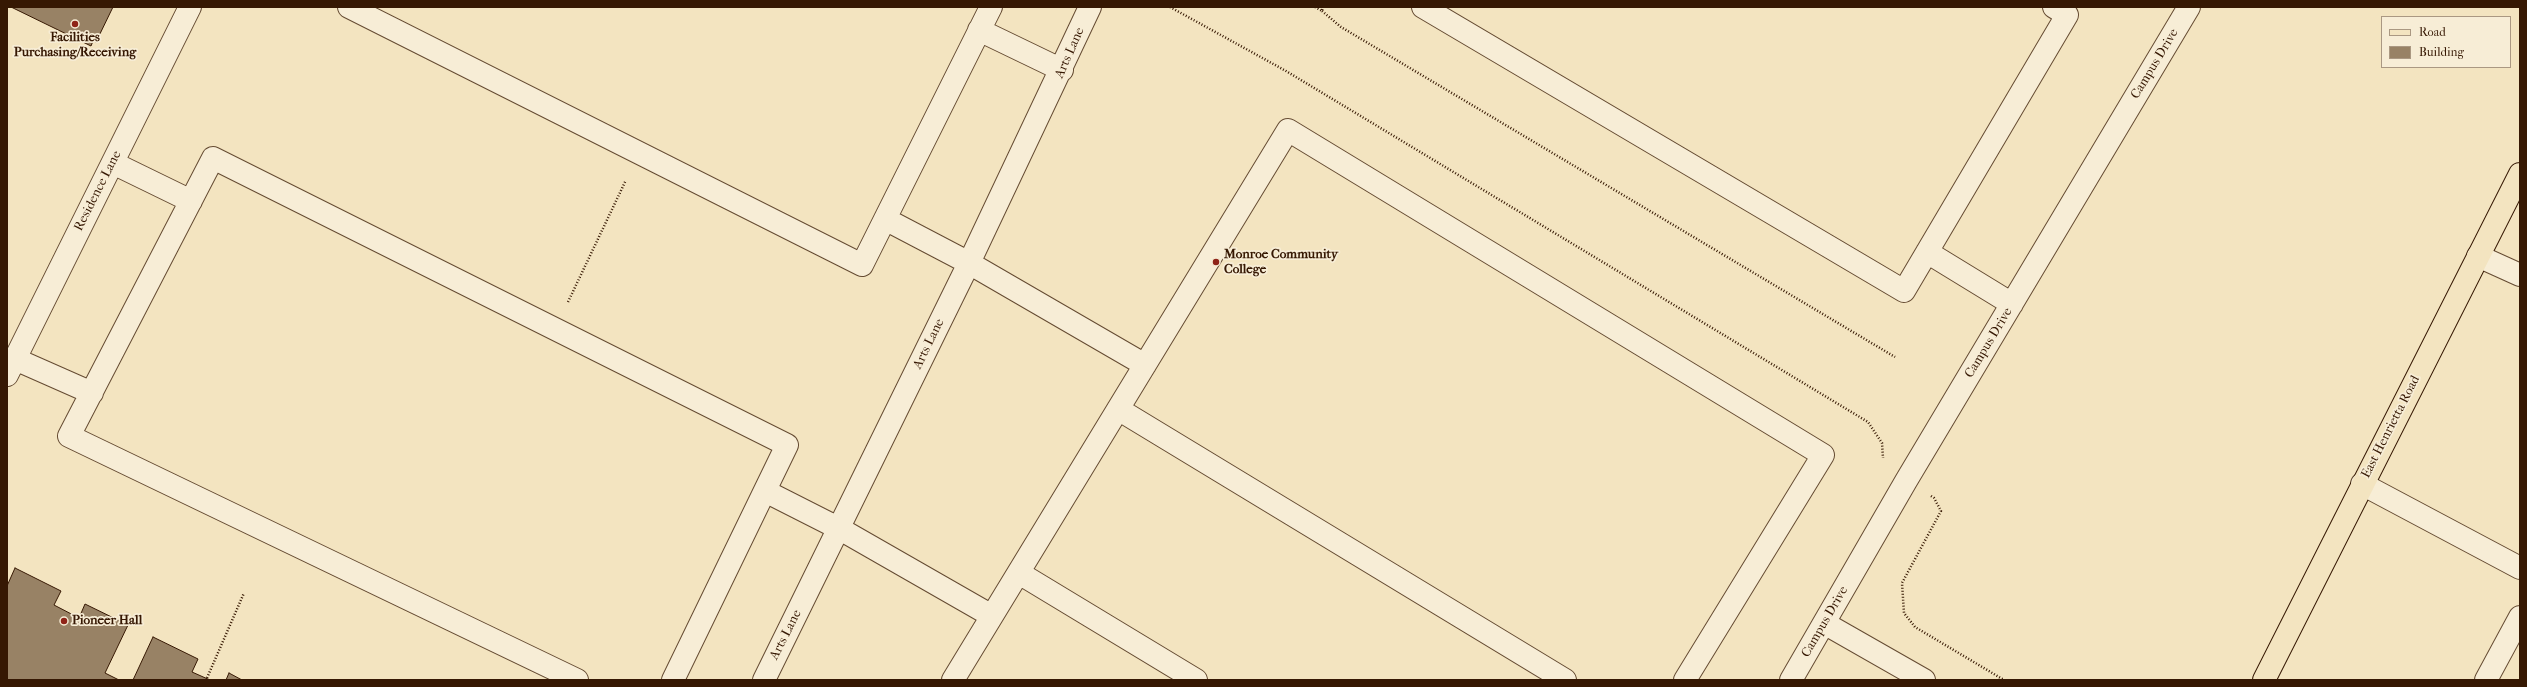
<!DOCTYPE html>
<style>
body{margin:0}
#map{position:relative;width:2527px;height:687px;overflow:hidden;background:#f3e4c0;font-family:"IM FELL French Canon",serif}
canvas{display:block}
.frame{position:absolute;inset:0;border:8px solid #361803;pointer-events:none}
.legend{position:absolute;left:2381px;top:16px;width:130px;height:52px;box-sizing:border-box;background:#f7edd6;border:1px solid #aa9882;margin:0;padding:5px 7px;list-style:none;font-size:12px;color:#361803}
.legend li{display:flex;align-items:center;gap:8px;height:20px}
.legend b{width:20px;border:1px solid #aa9882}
</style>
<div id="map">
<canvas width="2527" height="687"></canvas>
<div class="frame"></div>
<ul class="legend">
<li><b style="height:5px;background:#f3e4c0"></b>Road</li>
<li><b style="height:11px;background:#988265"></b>Building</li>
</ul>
</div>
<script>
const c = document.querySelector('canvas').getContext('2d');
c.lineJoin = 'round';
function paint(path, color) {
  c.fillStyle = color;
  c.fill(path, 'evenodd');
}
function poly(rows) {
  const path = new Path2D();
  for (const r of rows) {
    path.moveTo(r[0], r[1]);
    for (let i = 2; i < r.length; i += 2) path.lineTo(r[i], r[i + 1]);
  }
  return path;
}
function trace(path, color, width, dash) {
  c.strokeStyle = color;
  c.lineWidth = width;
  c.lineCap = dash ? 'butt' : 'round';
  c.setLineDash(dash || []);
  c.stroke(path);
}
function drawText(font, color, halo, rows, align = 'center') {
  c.font = font + ' "IM FELL French Canon",serif';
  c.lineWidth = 3.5;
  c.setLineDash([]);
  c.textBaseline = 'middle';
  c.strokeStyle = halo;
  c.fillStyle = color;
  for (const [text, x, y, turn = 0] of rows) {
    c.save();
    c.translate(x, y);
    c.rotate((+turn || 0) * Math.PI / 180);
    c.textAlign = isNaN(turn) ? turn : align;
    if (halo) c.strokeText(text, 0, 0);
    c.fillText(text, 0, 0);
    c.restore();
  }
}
const building = poly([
 [11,7,113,7,96,42,93,41,91,46,11,7],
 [15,568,61,591,54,605,79,618,85,604,128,625,105,673,119,680,7,680,7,586,15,568],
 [153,637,198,659,192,672,210,680,133,680,153,637],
 [229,673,242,680,226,680,229,673]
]);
paint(building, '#988265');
trace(building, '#361803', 1);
const minor = poly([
 [349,7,862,265,991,7],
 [1423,7,1904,291,2067,15,2054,7],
 [979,30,1062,70],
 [113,163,191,201],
 [885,219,969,263,1145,365],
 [1927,252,2012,304],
 [2478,256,2520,275],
 [15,359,92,393],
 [7,375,190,7],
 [1118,409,1565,680],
 [2362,484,2520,568],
 [765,491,840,529,992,616],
 [1019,573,1196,680],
 [1824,623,1924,680],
 [577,680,69,436,213,158,787,445,673,680],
 [764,680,969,263,1090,7],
 [953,680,1288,130,1823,455,1685,680],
 [1791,680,1906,481,2189,7],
 [2486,680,2520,617]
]);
const major = poly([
 [2264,680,2520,174]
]);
trace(minor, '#654b32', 24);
trace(major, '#361803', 24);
trace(poly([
 [1170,7,1286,71,1868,422,1882,443,1883,458],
 [1315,7,1322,11,1323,7],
 [1322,11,1341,27,1895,357],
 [568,302,626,180],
 [1931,496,1934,498,1941,511,1902,583,1904,613,1915,627,2004,680],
 [207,678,244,593]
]), '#361803', 2.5, [1, 2]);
trace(minor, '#f7edd6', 22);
trace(major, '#f3e4c0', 22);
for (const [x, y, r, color] of [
 [75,24,4,"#8f2418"],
 [1216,262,4,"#8f2418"],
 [64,621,4,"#8f2418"]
]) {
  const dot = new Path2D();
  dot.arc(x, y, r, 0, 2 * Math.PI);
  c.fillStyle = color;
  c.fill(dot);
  trace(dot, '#f7edd6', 1.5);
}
drawText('bold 13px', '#361803', '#f7edd6', [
 ["Facilities",75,38,"center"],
 ["Purchasing/Receiving",75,53,"center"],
 ["Monroe Community",1224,255],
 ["College",1224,270],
 ["Pioneer Hall",72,621]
], 'left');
drawText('13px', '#361803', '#f7edd6', [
 ["Arts Lane",1070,53,-66],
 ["Campus Drive",2155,64,-59],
 ["Residence Lane",98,191,-63],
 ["Campus Drive",1989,343,-59],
 ["Arts Lane",929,344,-64],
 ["East Henrietta Road",2391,427,-63],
 ["Campus Drive",1825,622,-60],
 ["Arts Lane",786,635,-63]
]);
</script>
